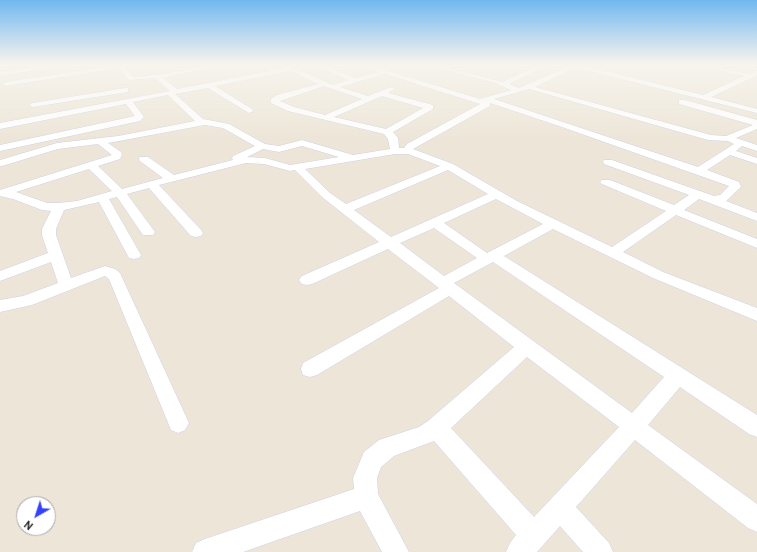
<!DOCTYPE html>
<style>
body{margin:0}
#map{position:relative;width:757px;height:552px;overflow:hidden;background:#ede6d8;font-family:Overpass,sans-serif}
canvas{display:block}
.north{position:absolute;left:16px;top:496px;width:40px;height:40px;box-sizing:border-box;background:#fff;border:1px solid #a9a9a9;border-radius:50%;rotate:219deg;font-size:11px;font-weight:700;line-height:16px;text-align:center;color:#292929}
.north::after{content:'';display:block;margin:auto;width:14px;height:18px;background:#3341ff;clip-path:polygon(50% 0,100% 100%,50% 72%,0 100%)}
</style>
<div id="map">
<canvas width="757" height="552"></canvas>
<div class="north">N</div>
</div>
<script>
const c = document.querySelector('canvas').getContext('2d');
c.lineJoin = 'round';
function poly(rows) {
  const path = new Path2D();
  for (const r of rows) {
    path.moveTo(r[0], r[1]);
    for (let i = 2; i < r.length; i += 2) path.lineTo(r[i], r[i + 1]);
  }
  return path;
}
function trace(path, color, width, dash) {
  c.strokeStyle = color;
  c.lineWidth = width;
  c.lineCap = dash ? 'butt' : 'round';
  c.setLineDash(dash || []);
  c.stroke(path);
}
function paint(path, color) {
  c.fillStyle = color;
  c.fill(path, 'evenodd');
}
const minor = poly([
 [49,64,63,64,60,66,0,76,0,72,49,64],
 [116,64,139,64,125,68,133,77,164,74,213,64,225,64,163,78,177,89,285,68,280,64,286,64,333,85,348,80,313,64,321,64,355,78,378,72,357,64,366,64,480,99,511,90,495,83,424,64,434,64,502,82,538,66,542,66,542,68,509,84,519,88,567,67,581,65,703,95,744,76,714,69,714,67,750,74,757,71,757,75,754,77,711,97,757,109,757,113,581,69,570,70,535,87,711,135,726,136,753,125,679,104,679,100,685,100,757,120,757,129,736,138,757,145,757,151,742,146,736,151,757,158,757,164,730,155,707,170,739,182,741,187,726,201,757,213,757,221,699,199,684,210,757,239,757,248,676,215,623,252,663,272,757,308,757,321,653,278,553,229,504,256,757,415,757,437,749,434,680,387,648,425,757,504,757,532,748,528,635,440,576,507,609,543,613,552,583,552,560,526,537,552,506,552,510,543,516,535,434,441,394,456,381,467,377,478,378,494,409,552,382,552,360,511,243,552,192,552,196,543,205,539,354,489,353,478,364,452,379,440,419,427,428,421,514,347,449,296,317,375,310,377,303,375,301,369,303,363,439,288,388,249,312,284,307,285,302,284,299,280,302,276,379,242,322,197,295,170,290,171,264,164,246,163,159,185,201,230,203,233,201,236,196,237,191,236,149,188,127,194,155,232,153,235,143,235,117,197,109,199,141,255,139,258,134,259,129,258,99,202,64,210,56,229,56,235,71,278,105,266,115,269,120,273,189,423,185,430,178,433,171,430,109,279,105,276,32,305,0,312,0,300,23,296,58,283,51,262,0,281,0,271,48,253,42,235,42,229,51,211,42,210,13,199,0,196,0,190,112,155,98,144,58,149,2,166,0,166,0,160,57,143,118,136,195,121,168,95,133,102,144,117,140,121,0,151,0,145,135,116,126,104,0,129,0,123,170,91,155,78,129,80,119,68,6,86,3,84,6,82,117,65,116,64],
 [291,71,318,84,277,95,271,99,271,103,288,111,384,134,388,139,390,149,353,155,302,140,279,146,265,144,229,124,203,119,175,94,208,88,249,113,253,111,252,109,215,86,291,71],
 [385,74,480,104,407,144,404,148,399,148,398,138,393,132,433,109,433,105,388,93,395,89,391,87,368,96,340,87,385,74],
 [324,86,362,99,325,115,294,107,280,101,324,86],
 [529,89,708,140,728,141,734,144,698,167,494,99,529,89],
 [382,96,423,108,386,129,334,117,382,96],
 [490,103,562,127,729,186,720,195,714,196,612,160,604,160,603,162,604,164,689,195,674,205,610,180,602,180,600,182,602,184,666,211,612,247,517,201,453,164,413,149,490,106,490,103],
 [205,125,223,128,255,146,233,156,232,158,233,160,174,175,148,157,140,157,139,159,140,161,163,178,122,189,98,166,120,159,121,157,122,154,121,152,108,143,205,125],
 [302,146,339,157,290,165,265,158,247,157,263,149,279,152,302,146],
 [395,154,408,154,440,166,346,204,330,193,305,169,395,154],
 [89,169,112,191,77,201,59,203,47,203,16,192,89,169],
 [448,170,488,194,391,237,354,210,448,170],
 [496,199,543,224,487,253,444,223,496,199],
 [434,228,477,258,444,276,400,243,434,228],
 [493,262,664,377,632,413,454,283,493,262],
 [527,357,619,427,534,517,451,428,527,357],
 [252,64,260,64,266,68,261,69,252,64],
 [125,88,128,88,128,92,33,107,29,105,33,103,125,88]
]);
trace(minor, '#cdcfe4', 1);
paint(minor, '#fff');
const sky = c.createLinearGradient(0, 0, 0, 141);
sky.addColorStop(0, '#71b8f0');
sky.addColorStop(0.45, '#f7f4ed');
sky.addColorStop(1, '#f7f4ed00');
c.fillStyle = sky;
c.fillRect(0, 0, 757, 141);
</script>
